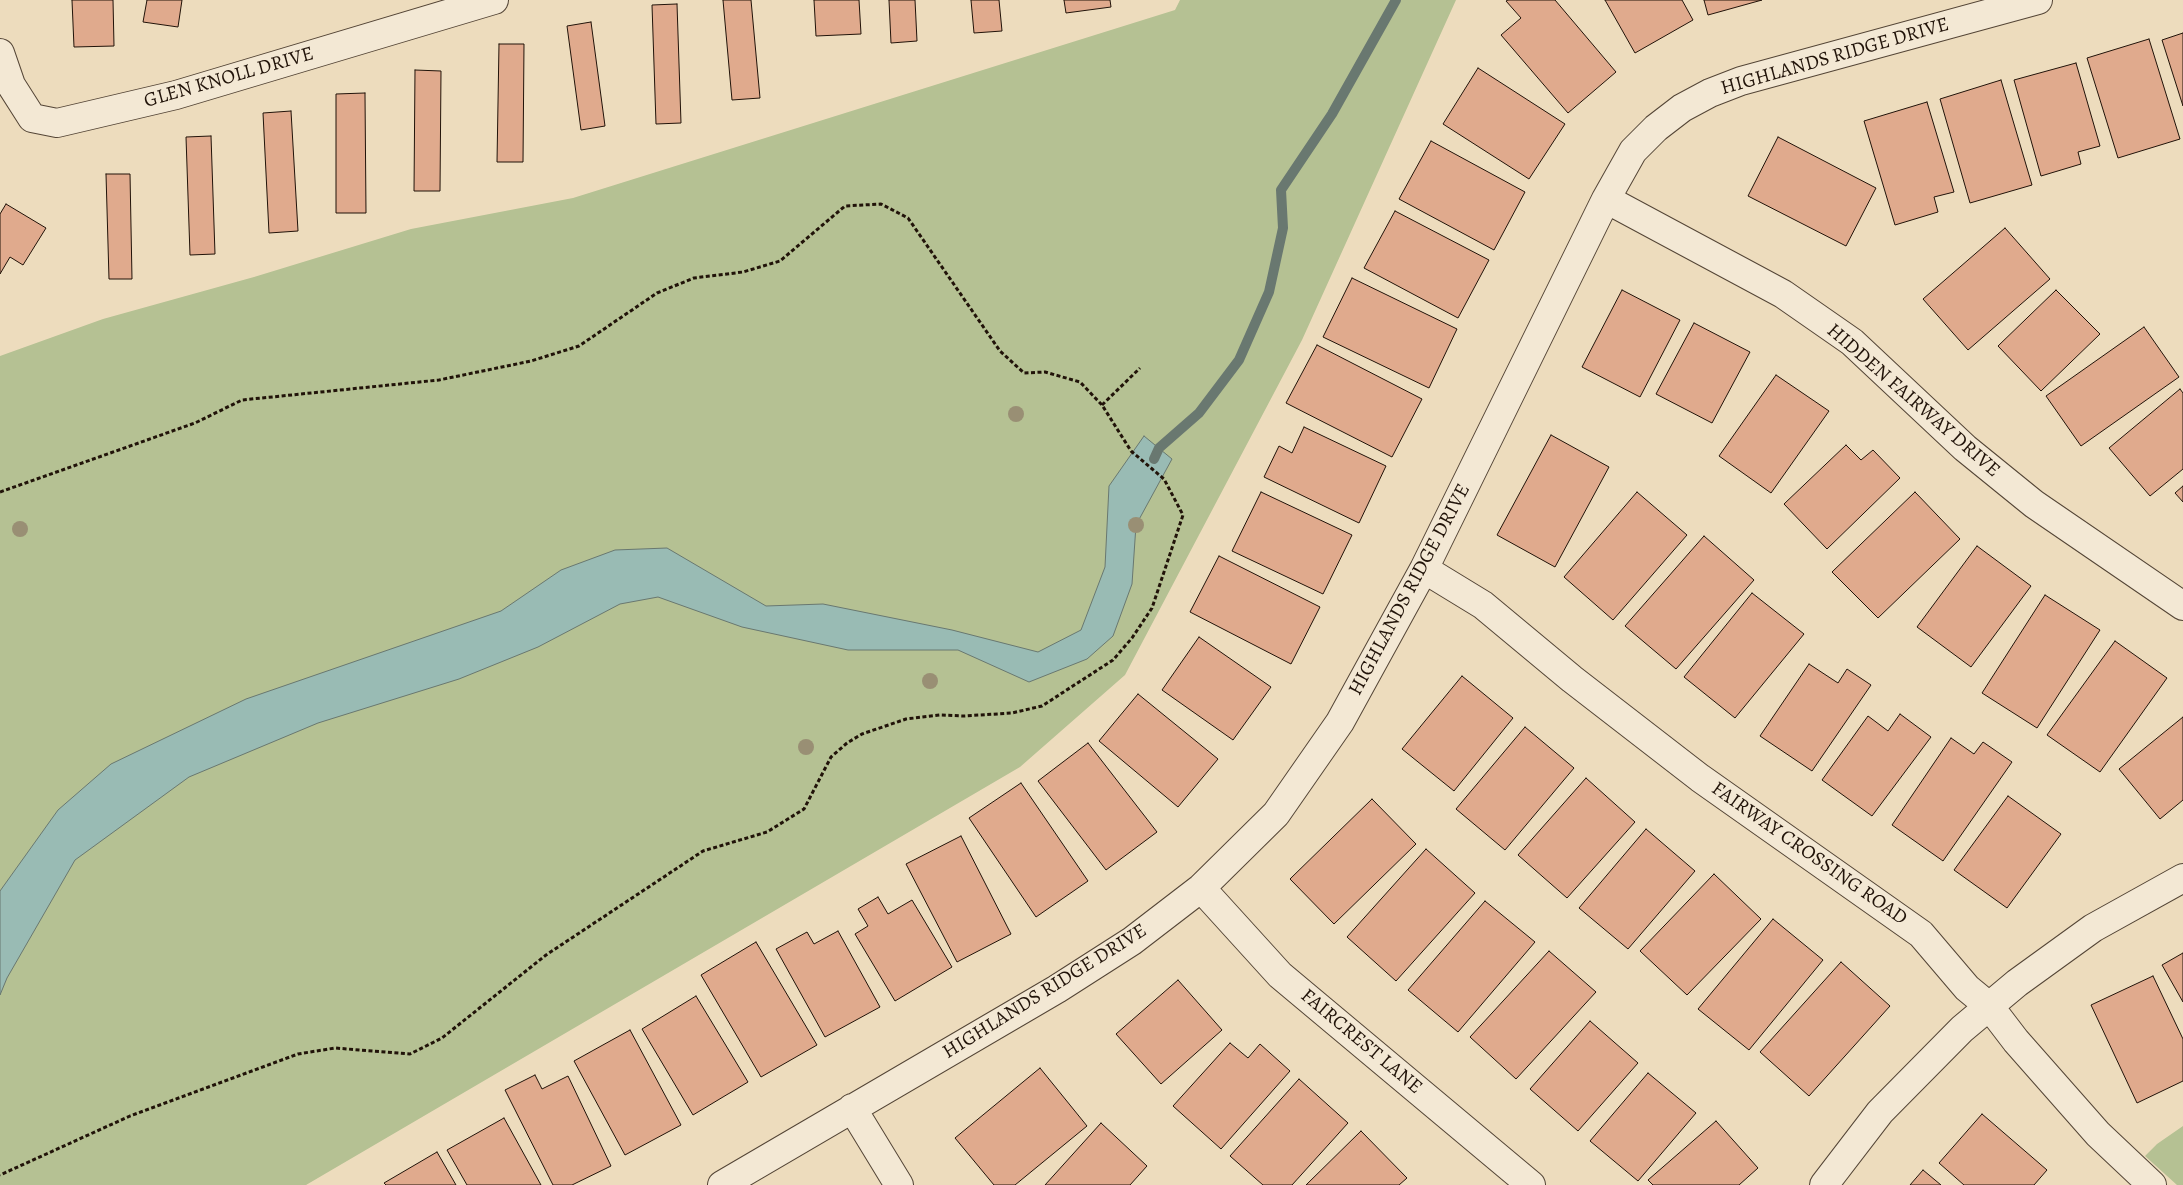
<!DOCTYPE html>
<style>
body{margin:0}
canvas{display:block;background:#eddcbd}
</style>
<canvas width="2183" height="1185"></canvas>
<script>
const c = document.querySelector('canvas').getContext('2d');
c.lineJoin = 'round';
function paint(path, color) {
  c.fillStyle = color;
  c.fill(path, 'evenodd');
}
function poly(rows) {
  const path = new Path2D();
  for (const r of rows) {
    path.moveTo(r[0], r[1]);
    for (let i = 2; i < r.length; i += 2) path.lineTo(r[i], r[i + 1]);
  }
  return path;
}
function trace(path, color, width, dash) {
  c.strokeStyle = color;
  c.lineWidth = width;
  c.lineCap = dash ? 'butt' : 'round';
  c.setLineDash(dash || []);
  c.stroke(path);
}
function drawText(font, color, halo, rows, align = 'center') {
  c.font = font + ' Alegreya,serif';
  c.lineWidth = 4;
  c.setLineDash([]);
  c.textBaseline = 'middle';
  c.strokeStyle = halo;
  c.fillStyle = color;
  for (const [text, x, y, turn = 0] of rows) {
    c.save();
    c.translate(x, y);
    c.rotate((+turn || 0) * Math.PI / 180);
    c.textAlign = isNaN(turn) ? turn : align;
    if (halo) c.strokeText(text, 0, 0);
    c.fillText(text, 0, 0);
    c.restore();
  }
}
paint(poly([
 [1180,0,1456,0,1302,340,1125,675,1020,767,306,1185,0,1185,0,356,103,319,254,277,411,229,573,198,1175,10],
 [2183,1126,2183,1185,2177,1185,2145,1156,2157,1144]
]), '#b5c193');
const water = poly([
 [1144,436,1172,459,1136,525,1132,584,1113,636,1087,659,1029,682,958,650,848,650,742,627,658,597,620,604,538,647,459,679,318,723,189,777,75,860,7,978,0,995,0,891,58,810,111,764,246,699,501,611,561,570,615,550,667,548,766,606,823,604,952,630,1038,652,1081,630,1105,567,1109,486,1144,436]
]);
paint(water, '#99bbb4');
trace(water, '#697870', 1);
trace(poly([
 [1154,459,1159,448,1199,413,1239,360,1269,292,1283,228,1281,190,1332,114,1396,0]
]), '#697870', 10);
const building = poly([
 [72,0,113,0,114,46,74,47,72,0],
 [147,0,182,0,178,27,143,22,147,0],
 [723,0,751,0,760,98,732,100,723,0],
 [814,0,859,0,861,34,816,36,814,0],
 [889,0,915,0,917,41,891,43,889,0],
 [971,0,999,0,1002,31,974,33,971,0],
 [1064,0,1110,0,1111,7,1066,13,1064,0],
 [1508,0,1555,0,1616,72,1568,113,1501,35,1521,18,1506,1,1508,0],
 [1605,0,1682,0,1693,20,1635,53,1605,0],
 [1704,0,1762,0,1708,15,1704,0],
 [677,4,681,123,656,124,652,5,677,4],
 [591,22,605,126,581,130,567,26,591,22],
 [2183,33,2183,106,2162,40,2183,33],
 [2149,39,2180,139,2118,158,2087,58,2149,39],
 [499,44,524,44,523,162,497,162,499,44],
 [2076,63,2100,146,2078,152,2081,164,2041,176,2014,80,2076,63],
 [1478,68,1565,124,1529,179,1443,124,1478,68],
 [415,70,441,71,440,191,414,191,415,70],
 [2001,80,2032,185,1970,203,1940,99,2001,80],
 [365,93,366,213,336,213,336,94,365,93],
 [1927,102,1954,192,1934,197,1938,212,1895,225,1864,121,1927,102],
 [291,111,298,231,269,233,263,113,291,111],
 [211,136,215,254,190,255,186,137,211,136],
 [1778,137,1876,188,1846,246,1748,196,1778,137],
 [1431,141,1525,192,1494,250,1399,199,1431,141],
 [106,174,130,174,132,279,109,279,106,174],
 [6,204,46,228,23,265,10,257,0,274,0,214,6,204],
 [1395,211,1489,260,1458,318,1364,268,1395,211],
 [2005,228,2050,279,1968,350,1923,299,2005,228],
 [1352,278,1457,329,1429,388,1323,337,1352,278],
 [1622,290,1680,320,1640,397,1582,367,1622,290],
 [2056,290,2100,334,2041,391,1998,346,2056,290],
 [1694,323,1750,352,1712,423,1656,394,1694,323],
 [2144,327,2179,377,2081,446,2046,396,2144,327],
 [1317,345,1422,399,1392,457,1286,403,1317,345],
 [1776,375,1829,411,1771,493,1719,456,1776,375],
 [2180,389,2183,393,2183,469,2150,496,2109,448,2180,389],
 [1304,427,1386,466,1359,523,1264,477,1279,446,1292,453,1304,427],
 [1551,435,1609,467,1555,567,1497,535,1551,435],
 [1846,445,1861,460,1873,450,1900,478,1827,549,1784,504,1846,445],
 [2183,486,2183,502,2175,493,2183,486],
 [1261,492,1352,535,1323,594,1232,551,1261,492],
 [1637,492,1687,535,1613,620,1564,577,1637,492],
 [1915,492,1960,539,1878,618,1832,572,1915,492],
 [1704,536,1754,580,1676,669,1625,626,1704,536],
 [1977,546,2031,586,1971,667,1917,627,1977,546],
 [1219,556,1320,607,1291,664,1190,612,1219,556],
 [1752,593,1804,634,1735,718,1684,677,1752,593],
 [2045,595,2100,630,2037,728,1982,693,2045,595],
 [1199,637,1271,687,1233,740,1162,690,1199,637],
 [2115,641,2167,678,2100,772,2047,735,2115,641],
 [1809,664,1838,683,1847,669,1871,685,1812,771,1760,736,1809,664],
 [1462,676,1513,718,1454,791,1402,749,1462,676],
 [1138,694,1218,759,1178,807,1099,741,1138,694],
 [1900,714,1931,737,1872,816,1822,780,1868,716,1888,731,1900,714],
 [2183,717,2183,800,2160,819,2119,769,2183,717],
 [1525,727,1574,768,1505,850,1456,809,1525,727],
 [1951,738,1974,754,1983,742,2012,762,1943,861,1892,825,1951,738],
 [1088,743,1157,832,1106,870,1038,781,1088,743],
 [1586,778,1635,822,1567,898,1518,855,1586,778],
 [1021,783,1088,881,1036,917,969,818,1021,783],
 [2008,796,2061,834,2007,908,1954,870,2008,796],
 [1372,799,1416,844,1334,924,1290,879,1372,799],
 [1646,829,1695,871,1628,949,1579,908,1646,829],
 [961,836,1011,934,957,962,906,864,961,836],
 [1426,849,1475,893,1396,981,1347,937,1426,849],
 [1714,874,1761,919,1687,995,1640,951,1714,874],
 [878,897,888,914,912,900,952,967,895,1001,855,934,868,926,858,909,878,897],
 [1485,901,1535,942,1458,1032,1408,990,1485,901],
 [1773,919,1823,960,1749,1050,1698,1009,1773,919],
 [838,931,880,1007,825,1037,776,949,807,932,814,944,838,931],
 [756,942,817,1045,761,1077,701,975,756,942],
 [1549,951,1596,992,1516,1079,1470,1037,1549,951],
 [2183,953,2183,1002,2162,965,2183,953],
 [1841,962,1890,1006,1809,1096,1760,1052,1841,962],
 [2153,976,2183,1039,2183,1081,2137,1103,2091,1005,2153,976],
 [1178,980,1222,1030,1161,1084,1116,1034,1178,980],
 [696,996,748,1082,693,1115,642,1029,696,996],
 [1590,1021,1638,1063,1578,1131,1530,1089,1590,1021],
 [630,1030,681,1125,625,1155,574,1061,630,1030],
 [1230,1043,1248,1058,1260,1044,1290,1071,1221,1149,1173,1106,1230,1043],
 [1040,1068,1087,1126,1015,1185,994,1185,955,1138,1040,1068],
 [1648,1073,1696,1113,1638,1181,1590,1141,1648,1073],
 [535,1075,542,1089,568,1076,611,1166,572,1185,553,1185,505,1090,535,1075],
 [1299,1079,1348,1123,1292,1185,1263,1185,1230,1156,1299,1079],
 [1982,1114,2047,1170,2034,1185,1964,1185,1939,1163,1982,1114],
 [504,1118,541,1185,467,1185,447,1150,504,1118],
 [1716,1121,1758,1168,1739,1185,1653,1185,1648,1180,1716,1121],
 [1101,1123,1147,1166,1130,1185,1045,1185,1101,1123],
 [1361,1131,1407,1178,1399,1185,1306,1185,1361,1131],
 [437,1152,456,1185,386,1185,384,1183,437,1152],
 [1923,1170,1941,1185,1910,1185,1923,1170]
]);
paint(building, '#e0aa8d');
trace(building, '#211309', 1);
const minor = poly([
 [0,53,11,85,32,118,57,123,176,95,494,0],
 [1606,199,1783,294,1852,342,1965,448,2034,504,2183,606],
 [1424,569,1483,605,1572,679,1700,778,1921,934,1967,988,1990,1007,2016,1041,2098,1134,2152,1185],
 [1201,888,1280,975,1531,1185],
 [852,1108,899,1185],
 [722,1185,1057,989,1132,941,1201,888,1276,814,1340,722,1424,569,1606,199,1633,151,1656,128,1682,108,1710,93,1741,81,2038,0],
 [1824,1185,1880,1112,1962,1029,2017,983,2093,928,2183,878]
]);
trace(minor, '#544536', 30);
trace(poly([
 [1102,405,1140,368],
 [0,492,195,423,242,400,439,380,531,361,579,346,657,293,694,278,743,272,780,261,845,206,881,204,908,218,1000,351,1024,373,1045,372,1080,382,1102,405,1131,451,1164,479,1183,515,1152,608,1132,638,1113,660,1042,706,1012,713,964,716,940,715,906,719,862,734,847,743,831,757,804,809,767,832,703,851,546,955,442,1038,410,1054,335,1048,298,1054,130,1116,0,1175]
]), '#211309', 3, [4, 2.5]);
trace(minor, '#f3e8d4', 28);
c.fillStyle = '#998f74';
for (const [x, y] of [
 [1016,414],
 [1136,525],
 [20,529],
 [930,681],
 [806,747]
]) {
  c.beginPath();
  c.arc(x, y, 8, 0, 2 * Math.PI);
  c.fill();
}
drawText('20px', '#211309', '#f3e8d4', [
 ["HIGHLANDS RIDGE DRIVE",1835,57,-16],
 ["GLEN KNOLL DRIVE",229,78,-16],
 ["HIDDEN FAIRWAY DRIVE",1913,401,41],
 ["HIGHLANDS RIDGE DRIVE",1410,590,-62],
 ["FAIRWAY CROSSING ROAD",1809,854,35],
 ["HIGHLANDS RIDGE DRIVE",1045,992,-32],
 ["FAIRCREST LANE",1361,1042,40]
]);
</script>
